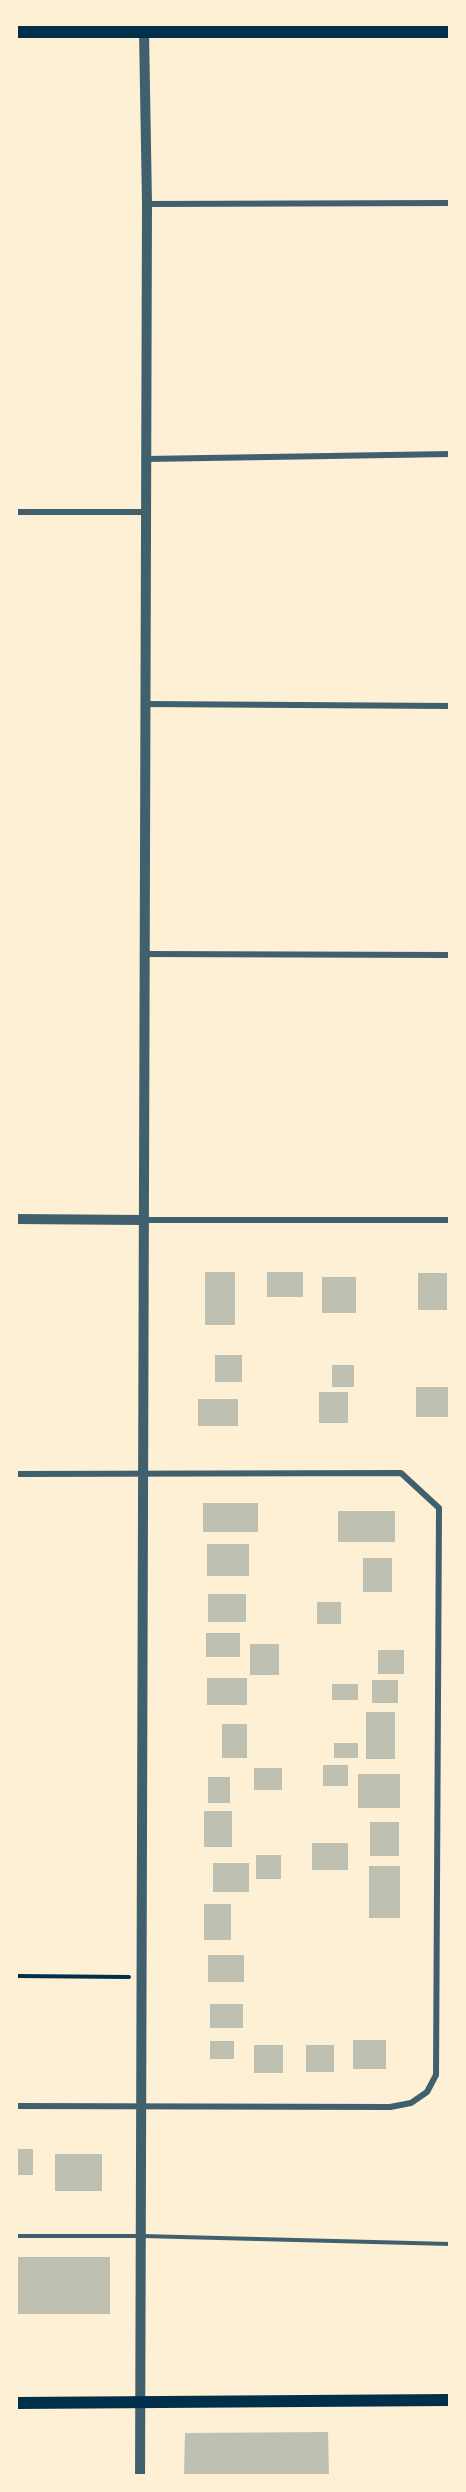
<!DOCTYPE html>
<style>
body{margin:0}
#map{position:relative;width:466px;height:2492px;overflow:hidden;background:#fdf0d5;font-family:"IBM Plex Serif",serif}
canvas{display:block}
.frame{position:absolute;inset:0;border:18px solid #fdf0d5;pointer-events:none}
</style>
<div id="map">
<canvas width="466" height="2492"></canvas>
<div class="frame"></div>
</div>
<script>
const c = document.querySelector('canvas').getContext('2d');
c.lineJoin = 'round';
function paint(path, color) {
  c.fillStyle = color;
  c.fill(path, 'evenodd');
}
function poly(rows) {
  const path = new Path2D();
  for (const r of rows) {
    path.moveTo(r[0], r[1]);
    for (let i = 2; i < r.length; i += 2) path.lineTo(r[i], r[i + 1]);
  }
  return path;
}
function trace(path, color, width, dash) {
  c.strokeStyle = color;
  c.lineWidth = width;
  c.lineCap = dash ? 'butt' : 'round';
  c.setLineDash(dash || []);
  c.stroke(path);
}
paint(poly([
 [205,1272,235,1272,235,1325,205,1325],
 [267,1272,303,1272,303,1297,267,1297],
 [418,1273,447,1273,447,1310,418,1310],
 [322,1277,356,1277,356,1313,322,1313],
 [215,1355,242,1355,242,1382,215,1382],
 [332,1365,354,1365,354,1387,332,1387],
 [416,1387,450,1387,450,1417,416,1417],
 [319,1392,348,1392,348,1423,319,1423],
 [198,1399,238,1399,238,1426,198,1426],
 [203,1503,258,1503,258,1532,203,1532],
 [338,1511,395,1511,395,1542,338,1542],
 [207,1544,249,1544,249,1576,207,1576],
 [363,1558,392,1558,392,1592,363,1592],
 [208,1594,246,1594,246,1622,208,1622],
 [317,1602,341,1602,341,1624,317,1624],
 [206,1633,240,1633,240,1657,206,1657],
 [250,1644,279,1644,279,1675,250,1675],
 [378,1650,404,1650,404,1674,378,1674],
 [207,1678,247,1678,247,1705,207,1705],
 [372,1680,398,1680,398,1703,372,1703],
 [332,1684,358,1684,358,1700,332,1700],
 [366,1712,395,1712,395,1759,366,1759],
 [222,1724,247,1724,247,1758,222,1758],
 [334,1743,358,1743,358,1758,334,1758],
 [323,1765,348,1765,348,1786,323,1786],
 [254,1768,282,1768,282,1790,254,1790],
 [358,1774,400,1774,400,1808,358,1808],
 [208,1777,230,1777,230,1803,208,1803],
 [204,1811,232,1811,232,1847,204,1847],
 [370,1822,399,1822,399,1856,370,1856],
 [312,1843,348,1843,348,1870,312,1870],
 [256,1855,281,1855,281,1879,256,1879],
 [213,1863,249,1863,249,1892,213,1892],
 [369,1866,400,1866,400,1918,369,1918],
 [204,1904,231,1904,231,1940,204,1940],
 [208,1955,244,1955,244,1982,208,1982],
 [210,2004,243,2004,243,2028,210,2028],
 [353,2040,386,2040,386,2069,353,2069],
 [210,2041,234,2041,234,2059,210,2059],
 [254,2045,283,2045,283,2073,254,2073],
 [306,2045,334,2045,334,2072,306,2072],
 [16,2149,33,2149,33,2175,16,2175],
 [55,2154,102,2154,102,2191,55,2191],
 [16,2257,110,2257,110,2314,16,2314],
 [328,2432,329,2476,184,2476,185,2433]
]), '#bec0b2');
trace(poly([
 [16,1976,129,1977]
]), '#003049', 4);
trace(poly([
 [16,2236,142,2236,450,2244]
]), '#3f606c', 4);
trace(poly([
 [147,204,450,203],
 [146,459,450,454],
 [16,512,146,512],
 [145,704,450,706],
 [144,954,450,955],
 [142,1220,450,1220],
 [16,1474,401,1473,439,1508,436,2075,427,2092,411,2103,390,2107,16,2106]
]), '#3f606c', 6);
trace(poly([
 [16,1219,142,1220],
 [140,2476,147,204,144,31]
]), '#3f606c', 10);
trace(poly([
 [16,32,450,32],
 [16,2403,450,2400]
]), '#003049', 12);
</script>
